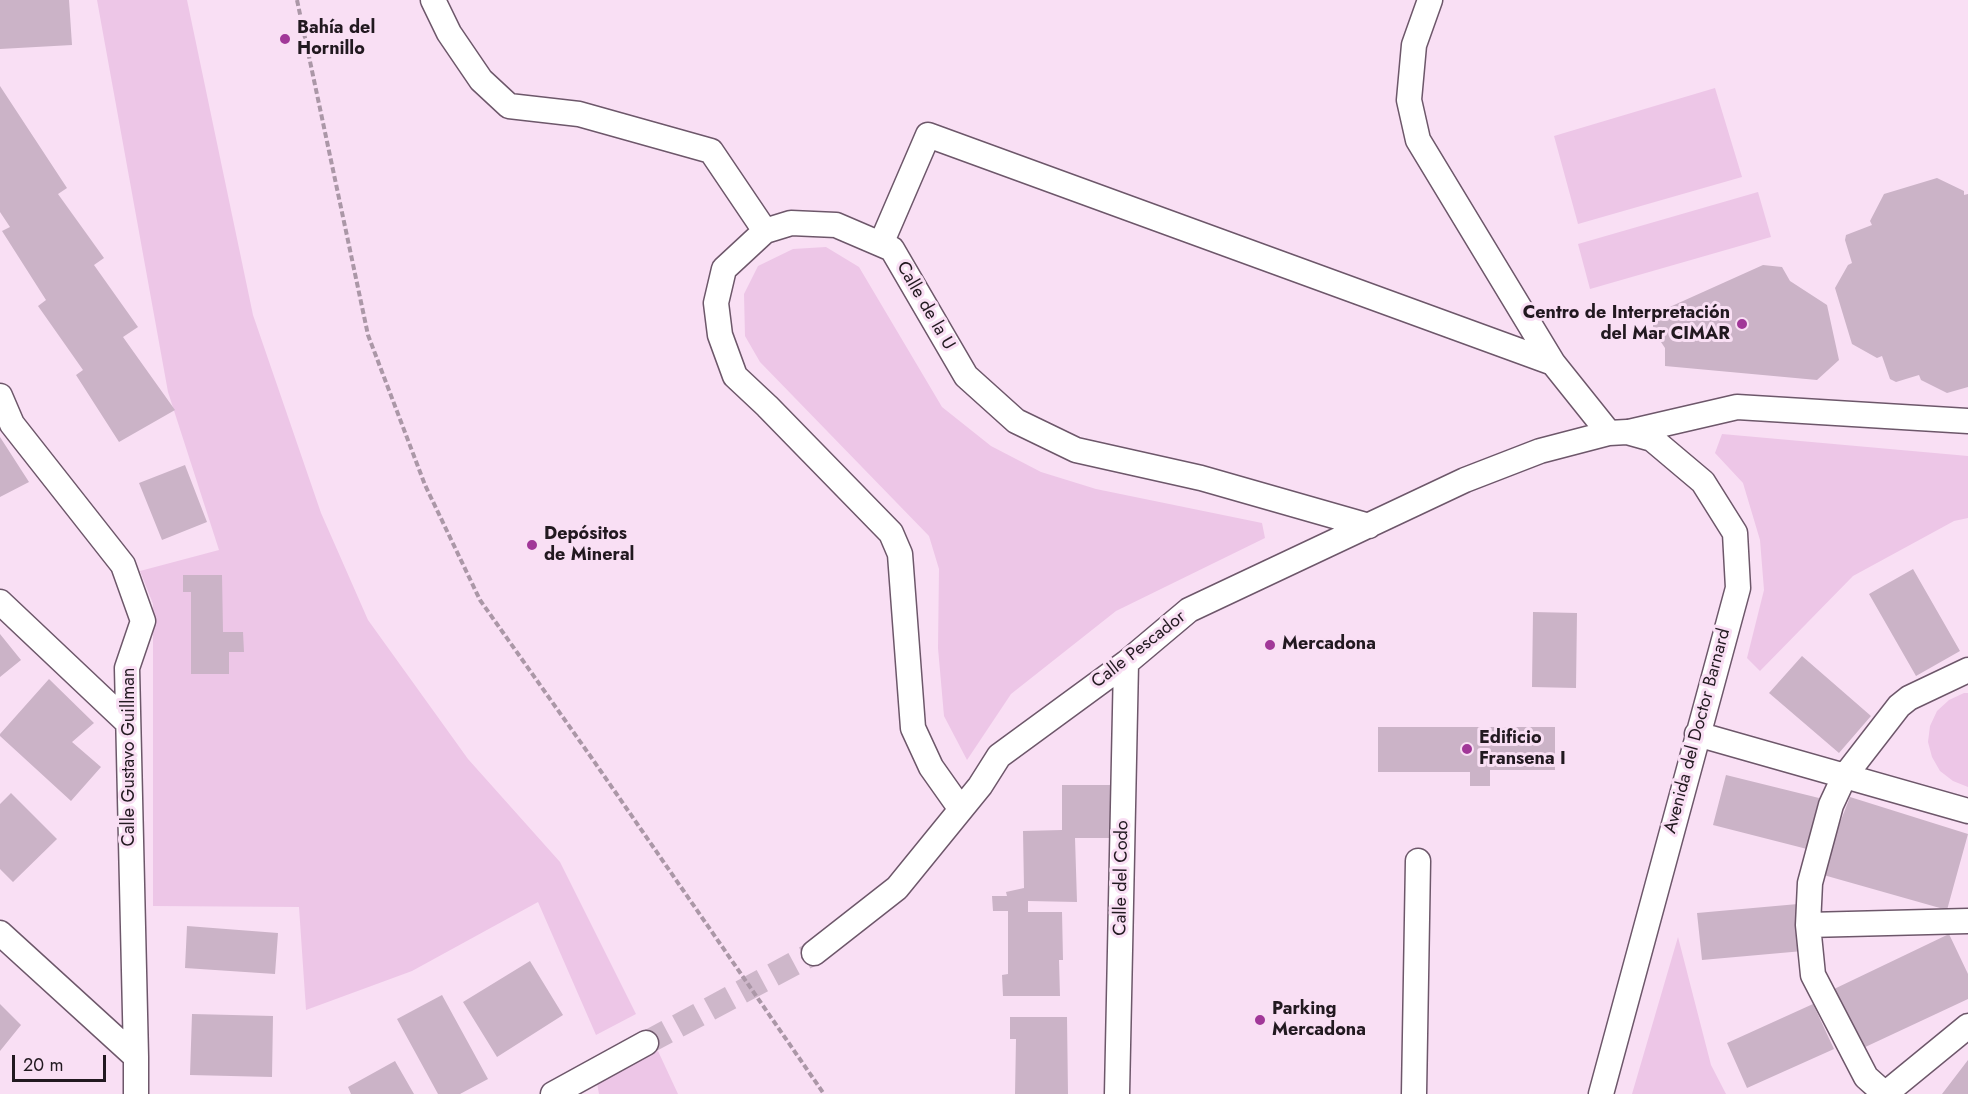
<!DOCTYPE html>
<meta charset="utf-8">
<style>
body{margin:0}
#map{position:relative;width:1968px;height:1094px;overflow:hidden;background:#f9dff4;font-family:Jost,sans-serif}
canvas{display:block}
.scale{position:absolute;left:12px;top:1055px;width:94px;height:27px;box-sizing:border-box;border:3px solid #221920;border-top:0;padding-left:8px;font-size:18px;line-height:21px;white-space:nowrap;color:#221920;-webkit-text-stroke:4px #f9dff4;paint-order:stroke}
</style>
<div id="map">
<canvas width="1968" height="1094"></canvas>
<div class="scale">20 m</div>
</div>
<script>
const c = document.querySelector('canvas').getContext('2d');
c.lineJoin = 'round';
function paint(path, color) {
  c.fillStyle = color;
  c.fill(path, 'evenodd');
}
function poly(rows) {
  const path = new Path2D();
  for (const r of rows) {
    path.moveTo(r[0], r[1]);
    for (let i = 2; i < r.length; i += 2) path.lineTo(r[i], r[i + 1]);
  }
  return path;
}
function trace(path, color, width, dash) {
  c.strokeStyle = color;
  c.lineWidth = width;
  c.lineCap = dash ? 'butt' : 'round';
  c.setLineDash(dash || []);
  c.stroke(path);
}
function drawText(font, color, halo, rows, align = 'center') {
  c.font = font + ' Jost,sans-serif';
  c.lineWidth = 6;
  c.setLineDash([]);
  c.textBaseline = 'middle';
  c.strokeStyle = halo;
  c.fillStyle = color;
  for (const [text, x, y, turn = 0] of rows) {
    c.save();
    c.translate(x, y);
    c.rotate((+turn || 0) * Math.PI / 180);
    c.textAlign = isNaN(turn) ? turn : align;
    if (halo) c.strokeText(text, 0, 0);
    c.fillText(text, 0, 0);
    c.restore();
  }
}
paint(poly([
 [97,0,187,0,253,315,321,513,368,620,468,759,560,862,636,1014,596,1035,538,902,412,971,306,1010,299,907,153,906,153,604,140,571,219,550,168,392],
 [1715,88,1742,177,1578,224,1554,136],
 [1758,192,1771,237,1590,289,1578,244],
 [826,247,859,267,942,407,991,446,1041,472,1096,489,1262,523,1265,538,1116,611,1011,694,967,760,944,716,938,648,939,569,929,536,760,362,745,336,744,294,758,266,793,249],
 [1722,434,1968,456,1968,518,1954,521,1853,576,1760,671,1747,658,1764,590,1760,540,1743,483,1715,453],
 [1964,693,1968,693,1968,787,1953,781,1940,771,1932,757,1928,742,1930,726,1937,711,1949,700],
 [1678,937,1711,1065,1726,1094,1632,1094],
 [658,1051,678,1094,599,1094,597,1083]
]), '#edc6e7');
paint(poly([
 [0,0,69,0,72,45,0,49],
 [0,86,67,188,58,194,104,258,94,265,138,327,123,337,175,410,119,442,76,375,83,370,38,306,46,300,2,231,10,227,0,212],
 [1937,178,1964,191,1964,195,1968,194,1968,387,1947,393,1921,380,1919,375,1896,382,1890,379,1882,356,1877,358,1852,344,1835,288,1848,265,1852,263,1845,240,1846,235,1872,225,1870,221,1884,194],
 [1763,265,1782,267,1790,281,1827,305,1839,360,1817,380,1665,366,1665,348,1653,330,1653,318,1663,310],
 [0,437,29,482,0,497],
 [185,465,207,522,162,540,139,483],
 [1913,569,1960,651,1916,676,1869,594],
 [183,575,222,575,223,632,243,632,244,652,229,652,229,674,191,674,191,592,183,592],
 [1533,612,1577,613,1576,688,1532,687],
 [0,634,21,660,0,677],
 [1802,656,1871,716,1839,753,1769,693],
 [49,679,94,723,72,742,101,767,71,801,0,736,0,734],
 [1378,727,1555,727,1555,770,1490,770,1490,786,1470,786,1470,772,1378,772],
 [1726,775,1819,798,1807,849,1713,825],
 [1062,785,1114,785,1113,838,1075,838,1077,902,1028,901,1028,912,1062,912,1063,960,1059,960,1060,996,1003,996,1002,975,1008,974,1008,911,993,911,992,896,1007,896,1006,892,1024,888,1023,831,1062,830],
 [11,793,57,839,13,882,0,869,0,804],
 [1850,797,1968,834,1947,910,1820,874],
 [1798,904,1803,951,1702,960,1697,913],
 [187,926,278,933,275,974,185,968],
 [1949,934,1968,974,1968,999,1861,1049,1832,990],
 [530,961,563,1015,497,1057,463,1002],
 [442,995,488,1079,460,1094,438,1094,397,1019],
 [0,1004,21,1025,0,1051],
 [1813,1004,1834,1049,1747,1088,1727,1043],
 [192,1014,273,1016,272,1077,190,1075],
 [1010,1017,1067,1017,1068,1094,1015,1094,1016,1039,1010,1039],
 [1968,1060,1968,1094,1942,1094],
 [395,1061,414,1094,351,1094,348,1087]
]), '#cbb3c7');
trace(poly([
 [646,1043,814,953]
]), '#ceb7ca', 24, [24, 12]);
const street = poly([
 [433,0,449,33,481,80,509,106,579,114,711,151,765,231],
 [1430,0,1414,45,1409,100,1418,140,1553,363,1609,433],
 [881,244,928,135,1553,363],
 [0,396,12,424,123,565,143,621,127,668,136,1057],
 [1629,432,1737,407,1968,421],
 [0,602,127,722],
 [1697,734,1968,811],
 [960,808,931,767,913,728,900,554,891,533,767,406,735,376,720,335,716,303,724,269,765,231,791,223,836,225,892,249,966,376,1016,421,1076,450,1201,478,1369,526],
 [1808,925,1968,921],
 [0,933,136,1057,136,1094],
 [814,953,897,888,980,786,999,756,1126,663,1189,610,1465,480,1540,451,1609,433,1627,432,1652,439,1703,482,1735,533,1738,588,1601,1094],
 [553,1094,646,1043],
 [1117,1094,1126,663],
 [1414,1094,1418,861],
 [1885,1094,1866,1077,1813,975,1808,925,1810,883,1831,805,1844,777,1899,706,1909,698,1968,670],
 [1885,1094,1968,1026]
]);
trace(street, '#6d576a', 27);
trace(poly([
 [297,0,368,335,425,485,480,600,591,757,824,1094]
]), '#ab97a7', 4, [6, 3]);
trace(street, '#fff', 24);
for (const [x, y, r, color] of [
 [285,39,6,"#a13798"],
 [1742,324,6,"#a13798"],
 [532,545,6,"#a13798"],
 [1270,645,6,"#a13798"],
 [1467,749,6,"#a13798"],
 [1260,1020,6,"#a13798"]
]) {
  const dot = new Path2D();
  dot.arc(x, y, r, 0, 2 * Math.PI);
  c.fillStyle = color;
  c.fill(dot);
  trace(dot, '#f9dff4', 2);
}
drawText('bold 18px', '#221920', '#f9dff4', [
 ["Bahía del",297,29],
 ["Hornillo",297,50],
 ["Centro de Interpretación",1730,314,"right"],
 ["del Mar CIMAR",1730,335,"right"],
 ["Depósitos",544,535],
 ["de Mineral",544,556],
 ["Mercadona",1282,645],
 ["Edificio",1479,739],
 ["Fransena I",1479,760],
 ["Parking",1272,1010],
 ["Mercadona",1272,1031]
], 'left');
drawText('18px', '#221920', '#f9dff4', [
 ["Calle de la U",925,306,60],
 ["Calle Pescador",1139,650,-38],
 ["Avenida del Doctor Barnard",1698,731,-75],
 ["Calle Gustavo Guillman",130,757,-90],
 ["Calle del Codo",1122,878,-89]
]);
</script>
